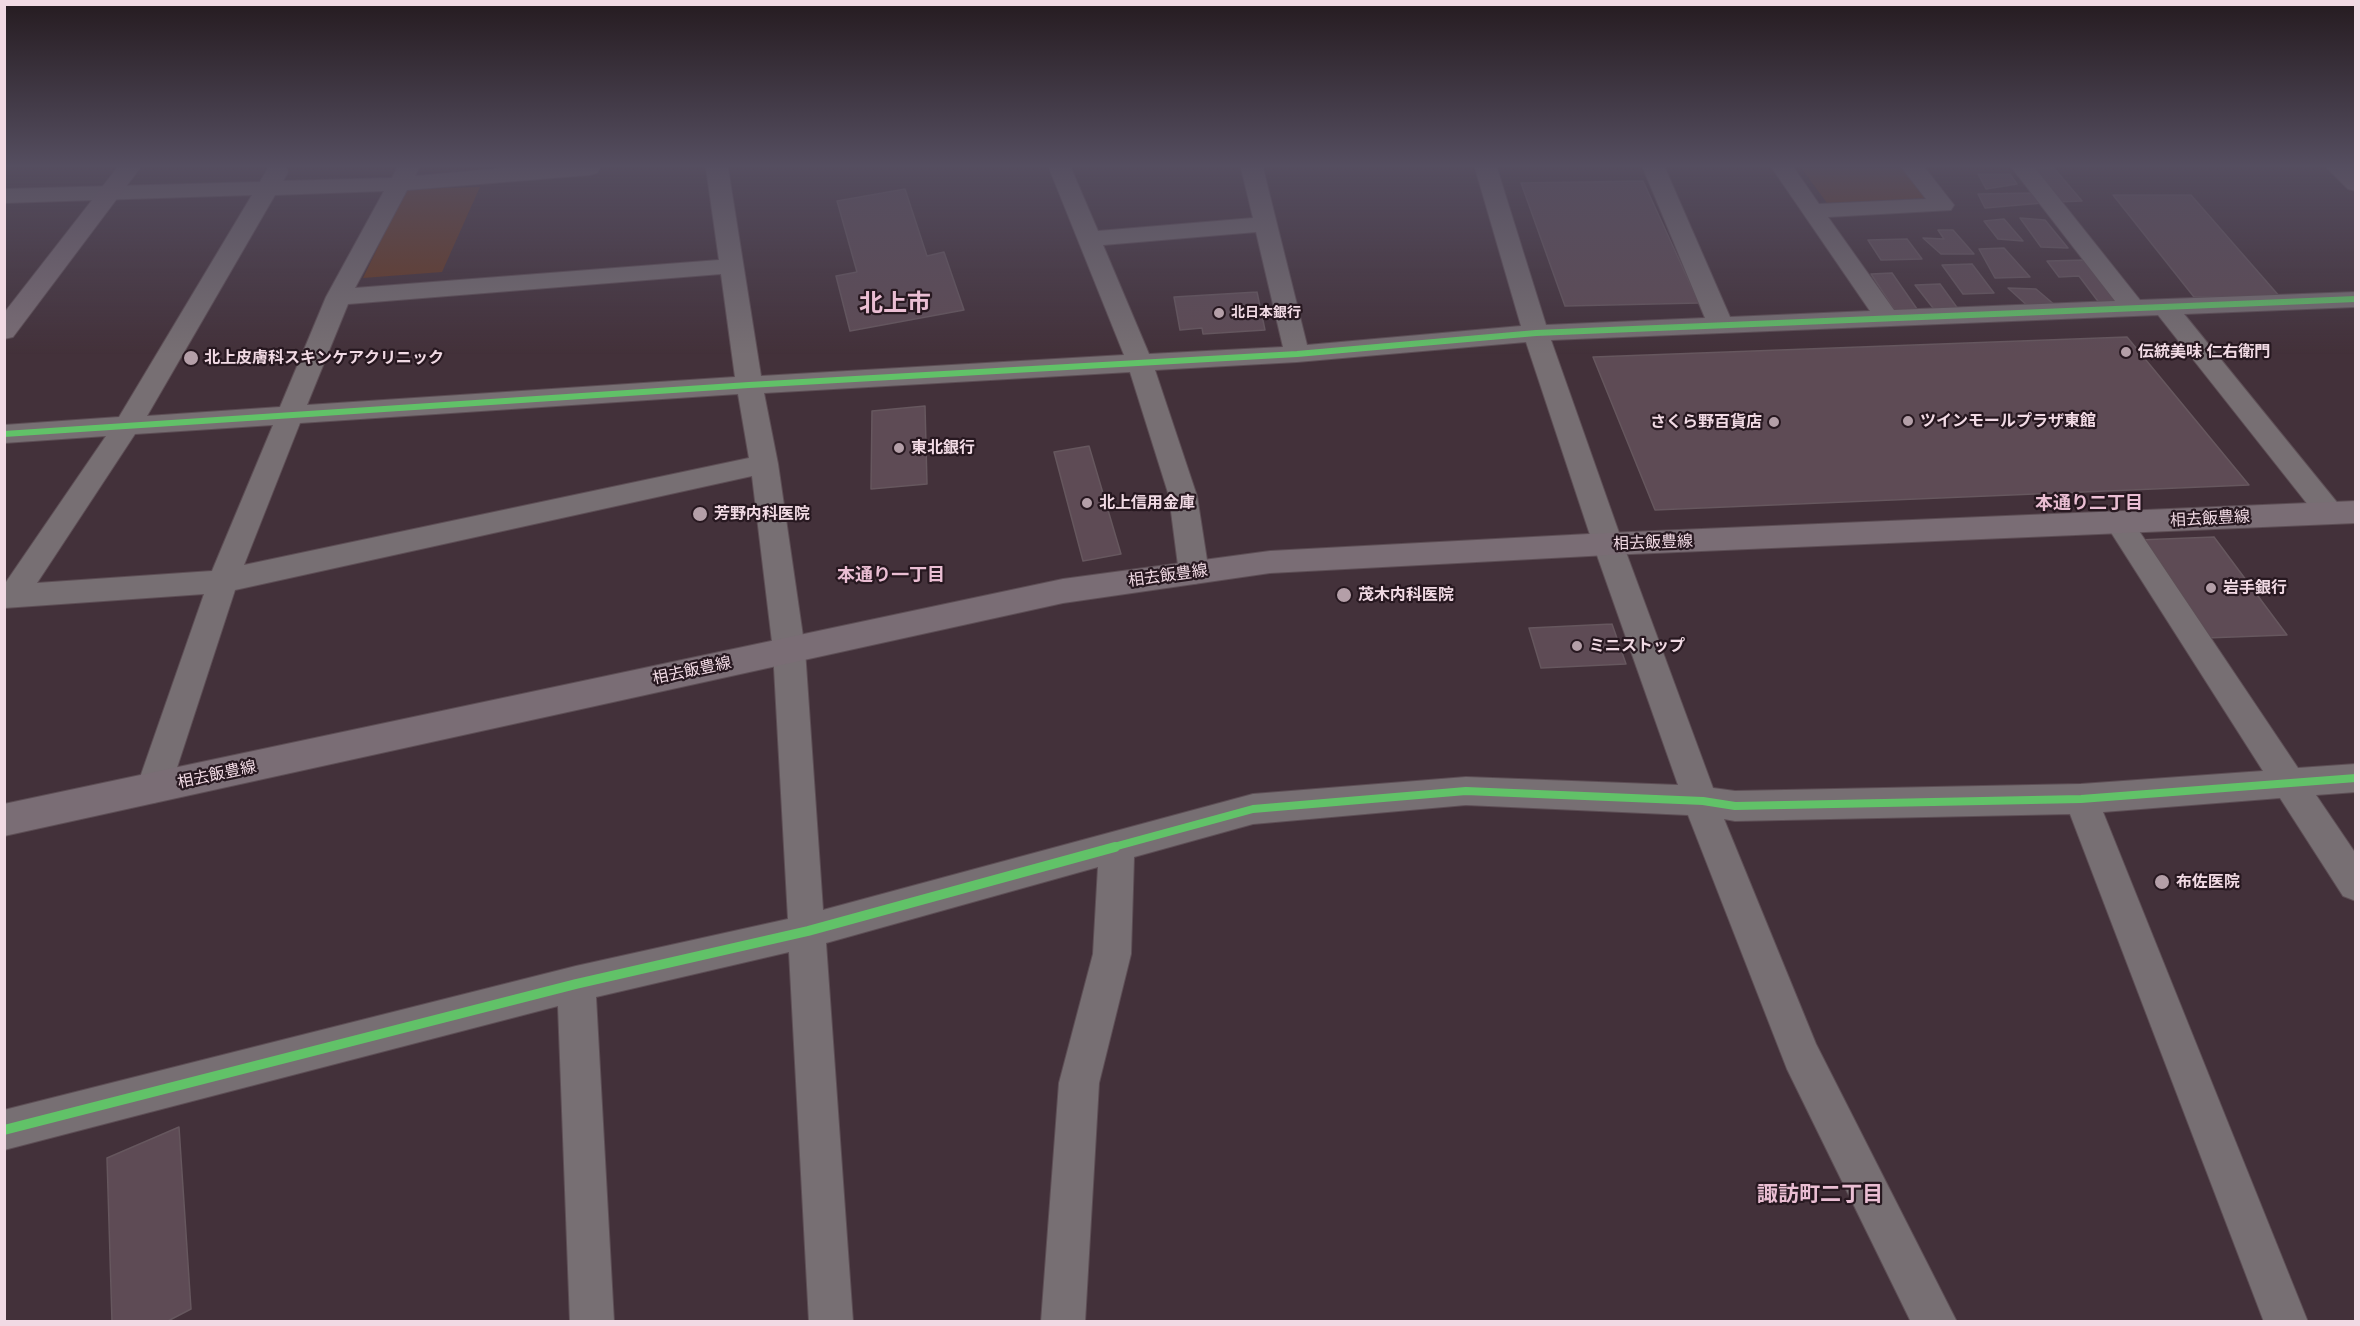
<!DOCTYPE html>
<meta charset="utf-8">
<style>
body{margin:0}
#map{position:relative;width:2360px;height:1326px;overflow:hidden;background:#43313a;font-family:"PT Serif",serif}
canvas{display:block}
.frame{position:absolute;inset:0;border:6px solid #f1dae4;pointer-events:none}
</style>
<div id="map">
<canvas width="2360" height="1326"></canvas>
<div class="frame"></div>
</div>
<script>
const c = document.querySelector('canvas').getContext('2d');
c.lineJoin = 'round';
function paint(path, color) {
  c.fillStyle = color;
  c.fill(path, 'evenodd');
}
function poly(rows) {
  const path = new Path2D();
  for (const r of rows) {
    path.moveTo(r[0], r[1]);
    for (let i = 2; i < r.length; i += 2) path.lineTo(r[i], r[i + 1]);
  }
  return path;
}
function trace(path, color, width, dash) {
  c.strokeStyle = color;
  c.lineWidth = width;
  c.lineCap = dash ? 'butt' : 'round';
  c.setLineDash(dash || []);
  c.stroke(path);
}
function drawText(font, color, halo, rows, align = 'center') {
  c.font = font + ' "PT Serif","Noto Sans JP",serif';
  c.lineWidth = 4.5;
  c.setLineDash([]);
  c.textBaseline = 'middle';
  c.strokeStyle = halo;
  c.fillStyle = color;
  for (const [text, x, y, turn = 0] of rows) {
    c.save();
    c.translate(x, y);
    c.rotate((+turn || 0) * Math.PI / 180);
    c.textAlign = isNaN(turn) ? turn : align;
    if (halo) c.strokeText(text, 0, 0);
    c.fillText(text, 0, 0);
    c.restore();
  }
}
paint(poly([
 [1801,168,1905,168,1928,198,1827,203],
 [480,187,442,272,363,278,406,189]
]), '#673820');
const building = poly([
 [2031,168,2054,168,2082,201,2057,202,2031,168],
 [1978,174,2010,174,2017,184,1986,189,1978,174],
 [1643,181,1699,303,1565,306,1521,183,1643,181],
 [905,189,927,256,944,252,964,310,850,331,836,276,857,272,837,201,905,189],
 [2034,193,2043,203,1985,208,1978,194,2034,193],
 [2113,195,2191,195,2280,297,2194,297,2113,195],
 [2020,218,2045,220,2068,248,2041,247,2020,218],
 [2004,219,2023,241,1998,239,1984,221,2004,219],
 [1938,230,1953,230,1974,254,1941,254,1923,238,1944,239,1938,230],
 [1907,239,1922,259,1881,260,1868,240,1907,239],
 [2004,248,2030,277,1995,278,1979,249,2004,248],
 [2086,260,2120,301,2100,304,2079,276,2059,277,2047,261,2086,260],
 [1972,264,1994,293,1963,294,1942,265,1972,264],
 [1892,273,1917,309,1895,311,1871,274,1892,273],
 [1940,284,1961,313,1937,313,1915,285,1940,284],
 [2008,288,2036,289,2056,306,2030,308,2008,288],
 [1257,292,1265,330,1203,334,1202,328,1180,330,1174,297,1257,292],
 [2127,337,2249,485,1655,510,1593,357,2127,337],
 [925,406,927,484,871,489,872,411,925,406],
 [1089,446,1121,554,1083,561,1054,452,1089,446],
 [2214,537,2287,635,2206,638,2138,540,2214,537],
 [1612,624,1626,664,1541,668,1529,628,1612,624],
 [179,1127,191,1309,166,1322,112,1322,107,1158,179,1127]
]);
paint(building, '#5e4b55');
trace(building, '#66575e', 1.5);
const minor = poly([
 [268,168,286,168,288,172,283,181,392,178,397,168,419,168,415,176,506,168,600,168,597,173,589,175,407,190,355,288,719,260,706,168,728,168,761,376,1124,355,1049,168,1071,168,1098,231,1253,218,1241,168,1263,168,1307,345,1521,326,1475,168,1497,168,1546,325,1705,318,1643,168,1665,168,1730,317,1870,311,1772,168,1794,168,1819,204,1926,199,1902,168,1925,168,1954,205,1951,210,1828,217,1894,310,2115,301,2012,168,2035,168,2140,300,2356,292,2356,307,2184,314,2340,506,2344,513,2340,520,2330,523,2320,520,2158,315,1551,340,1623,544,1713,788,1735,791,2081,784,2263,771,2105,523,2109,516,2119,513,2129,516,2298,768,2356,764,2356,792,2316,795,2356,854,2356,901,2343,896,2280,798,2103,812,2308,1322,2264,1322,2070,814,1735,821,1724,819,1816,1044,1957,1322,1911,1322,1787,1069,1688,815,1466,805,1253,824,1134,857,1131,954,1099,1083,1085,1322,1041,1322,1059,1083,1093,954,1098,867,826,943,853,1322,809,1322,789,952,596,997,614,1322,570,1322,558,1006,4,1150,4,1110,576,966,788,919,773,650,752,476,235,590,170,789,165,799,153,803,141,799,136,789,204,594,4,608,4,585,106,436,4,443,4,425,119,417,252,195,4,203,4,189,260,182,268,168],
 [384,191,326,297,280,407,147,416,275,195,384,191],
 [1256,232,1283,347,1149,354,1103,245,1256,232],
 [721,274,735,377,307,405,348,304,721,274],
 [1526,342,1593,544,1678,785,1466,777,1253,794,823,910,805,650,778,464,764,393,1130,372,1169,496,1179,573,1183,581,1194,584,1205,581,1209,573,1197,496,1155,370,1297,362,1526,342],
 [738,394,749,458,244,565,300,423,738,394],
 [273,425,212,571,37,583,135,434,273,425]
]);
const major = poly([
 [117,168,140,168,13,337,4,339,4,313,117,168],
 [2356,501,2356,523,1608,555,1270,573,1063,603,4,836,4,804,1063,579,1270,551,1608,533,2356,501]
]);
const highway = poly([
 [2327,168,2352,168,2356,171,2356,191,2348,189,2327,168]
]);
trace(minor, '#5d4e55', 2);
trace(major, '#5d4e55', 2);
trace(highway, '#5d4e55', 2);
paint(minor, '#776f73');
paint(major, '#7a6d75');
paint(highway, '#796a71');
trace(poly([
 [4,434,749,385,1297,354,1536,333,2356,299]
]), '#61c268', 6);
trace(poly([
 [1110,848,1253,809,1466,791,1703,801,1735,806,2081,799,2356,778]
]), '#61c268', 8);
trace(poly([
 [4,1130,576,984,808,931,1115,847]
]), '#61c268', 10);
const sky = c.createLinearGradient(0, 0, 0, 354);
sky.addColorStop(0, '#251b20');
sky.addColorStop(0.47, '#554e60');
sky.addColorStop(1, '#554e6000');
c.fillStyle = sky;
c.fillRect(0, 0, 2360, 354);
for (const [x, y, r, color] of [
 [1219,313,6,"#b49fa8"],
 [2126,352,6,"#b49fa8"],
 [191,358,8,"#b49fa8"],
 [1908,421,6,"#b49fa8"],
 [1774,422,6,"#b49fa8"],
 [899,448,6,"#b49fa8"],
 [1087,503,6,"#b49fa8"],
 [700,514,8,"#b49fa8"],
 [2211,588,6,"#b49fa8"],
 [1344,595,8,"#b49fa8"],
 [1577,646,6,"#b49fa8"],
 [2162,882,8,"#b49fa8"]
]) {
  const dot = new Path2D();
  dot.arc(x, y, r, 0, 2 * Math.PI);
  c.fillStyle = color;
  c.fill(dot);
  trace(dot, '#271820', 2);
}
drawText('bold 14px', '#f1dae4', '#271820', [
 ["北日本銀行",1231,313]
], 'left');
drawText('bold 16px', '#f1dae4', '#271820', [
 ["伝統美味 仁右衛門",2138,352],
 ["北上皮膚科スキンケアクリニック",204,358],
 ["ツインモールプラザ東館",1920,421],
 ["さくら野百貨店",1762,422,"right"],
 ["東北銀行",911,448],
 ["北上信用金庫",1099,503],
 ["芳野内科医院",714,514],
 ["岩手銀行",2223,588],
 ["茂木内科医院",1358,595],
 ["ミニストップ",1589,646],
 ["布佐医院",2176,882]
], 'left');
drawText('16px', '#f1dae4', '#271820', [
 ["相去飯豊線",2210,519,-3],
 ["相去飯豊線",1653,543,-2],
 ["相去飯豊線",1168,576,-8],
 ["相去飯豊線",692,671,-12],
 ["相去飯豊線",217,775,-12]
]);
drawText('bold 18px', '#eabed3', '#271820', [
 ["本通り二丁目",2089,504],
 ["本通り一丁目",891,576]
]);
drawText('bold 21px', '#eabed3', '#271820', [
 ["諏訪町二丁目",1820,1195]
]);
drawText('bold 24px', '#eabed3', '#271820', [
 ["北上市",895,304]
]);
</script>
